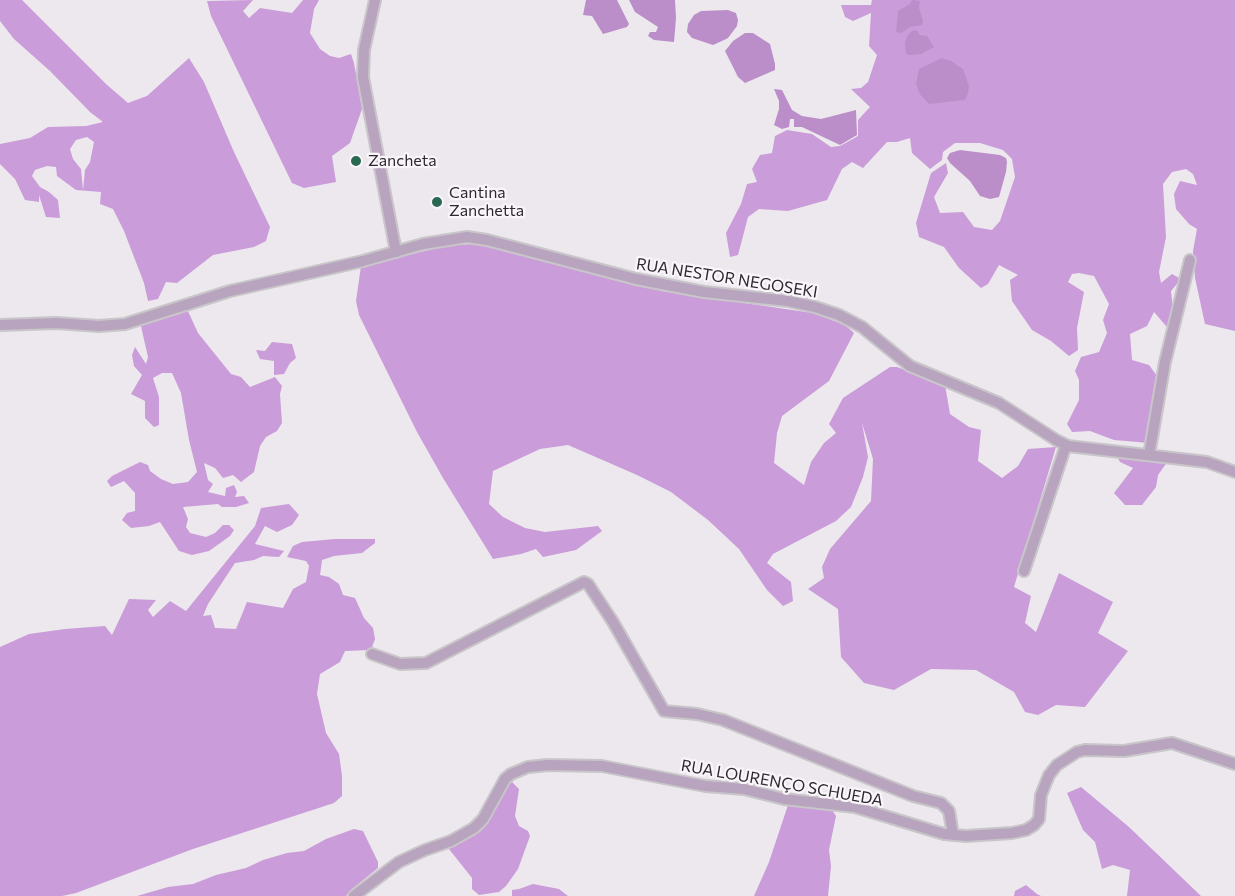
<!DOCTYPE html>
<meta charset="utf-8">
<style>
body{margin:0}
canvas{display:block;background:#ece8ed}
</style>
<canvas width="1235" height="896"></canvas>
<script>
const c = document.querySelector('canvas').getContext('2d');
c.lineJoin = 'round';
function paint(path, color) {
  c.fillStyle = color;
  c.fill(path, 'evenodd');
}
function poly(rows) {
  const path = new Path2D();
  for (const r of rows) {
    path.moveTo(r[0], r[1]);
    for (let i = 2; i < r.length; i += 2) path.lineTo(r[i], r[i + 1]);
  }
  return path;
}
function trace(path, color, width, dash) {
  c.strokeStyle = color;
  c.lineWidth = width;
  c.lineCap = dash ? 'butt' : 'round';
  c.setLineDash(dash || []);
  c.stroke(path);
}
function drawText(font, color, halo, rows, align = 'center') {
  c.font = font + ' Commissioner,sans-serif';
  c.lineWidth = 4.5;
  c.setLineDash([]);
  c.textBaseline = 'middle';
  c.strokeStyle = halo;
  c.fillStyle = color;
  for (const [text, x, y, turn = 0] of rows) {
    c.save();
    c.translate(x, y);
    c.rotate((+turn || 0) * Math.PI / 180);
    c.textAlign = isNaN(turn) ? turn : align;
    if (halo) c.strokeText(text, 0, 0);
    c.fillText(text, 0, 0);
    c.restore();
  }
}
paint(poly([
 [0,0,22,0,106,84,128,103,147,96,189,58,204,82,234,152,270,227,266,241,254,247,213,255,177,283,166,282,158,299,148,301,144,283,124,231,113,209,100,204,101,192,76,190,57,176,56,167,47,166,35,170,32,176,40,187,49,192,58,200,60,218,46,217,39,195,39,202,25,200,15,179,0,164,0,144,30,138,48,127,86,126,103,122,90,112,50,71,14,39,0,21],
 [87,137,94,142,90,162,85,170,83,190,81,169,73,159,70,149,76,140],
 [253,0,243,11,249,18,260,8,292,13,303,0,319,0,314,9,310,33,320,49,330,56,339,58,351,54,354,63,362,109,350,143,332,156,336,182,304,188,292,183,211,16,207,1],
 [872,0,1235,0,1235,331,1205,324,1195,278,1193,251,1197,229,1189,224,1176,209,1174,194,1180,181,1197,185,1193,174,1186,169,1172,172,1163,184,1166,237,1159,272,1161,283,1172,274,1181,279,1171,291,1174,319,1171,328,1166,326,1154,312,1147,326,1130,334,1132,360,1149,365,1160,380,1149,443,1114,440,1090,431,1072,432,1067,424,1079,400,1079,380,1075,371,1081,357,1099,352,1107,333,1103,320,1109,304,1094,276,1079,273,1072,274,1068,282,1084,292,1077,328,1078,350,1069,356,1051,341,1032,330,1012,301,1010,280,1018,275,999,265,988,284,981,288,959,268,944,247,919,237,916,223,931,173,946,163,948,173,934,197,940,213,963,212,974,227,992,230,1000,221,1015,177,1012,159,1003,150,980,143,955,143,943,152,942,160,930,169,912,153,910,138,897,142,887,142,863,168,852,162,842,169,827,200,788,211,759,209,748,217,738,255,730,257,726,233,741,204,747,184,757,182,752,169,760,155,772,153,775,136,787,130,812,134,831,147,840,146,858,136,858,120,870,107,851,89,861,88,868,82,877,55,869,46,871,13,853,21,845,17,841,5,871,5],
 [485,243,662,291,813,313,845,325,854,333,829,381,782,416,777,433,774,463,804,485,811,462,824,443,836,433,829,424,843,398,890,367,897,367,945,385,950,414,969,427,981,430,978,461,1002,478,1018,466,1028,449,1056,447,1014,587,1031,596,1025,623,1036,632,1059,573,1113,602,1098,633,1128,651,1085,707,1056,705,1038,715,1025,712,1014,692,976,670,931,669,894,690,864,683,841,657,838,609,808,589,824,578,822,567,830,549,871,501,873,459,862,423,868,457,863,477,851,507,836,521,773,554,767,563,791,582,793,601,783,606,767,590,739,549,708,520,671,492,637,475,568,445,540,449,493,471,489,504,503,517,525,528,545,532,598,526,602,531,576,550,543,557,536,549,521,554,493,559,443,478,417,432,359,315,356,301,361,266,446,246],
 [187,309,198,333,231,374,241,377,250,387,275,377,282,386,280,394,282,423,277,431,266,437,260,446,254,472,241,482,233,475,223,478,215,468,204,463,208,480,213,484,208,492,225,496,226,488,234,485,237,492,235,497,244,496,249,503,236,507,222,507,218,504,183,507,188,519,186,527,190,533,206,537,215,533,223,525,229,525,234,530,230,536,209,551,192,555,179,551,160,522,149,526,131,528,122,520,127,513,135,511,135,493,124,481,111,487,107,481,112,476,140,462,148,465,150,471,161,479,173,484,188,482,197,472,189,440,181,393,172,373,162,373,153,378,159,397,159,425,154,427,145,418,145,401,131,394,142,375,134,366,132,355,135,347,146,364,148,357,140,322],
 [272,342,292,344,296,358,290,363,284,374,274,375,274,361,260,359,256,350,265,351],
 [1116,455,1168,461,1158,475,1156,487,1142,505,1125,505,1114,493,1133,468,1120,462],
 [289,504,299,515,292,525,277,532,265,526,255,544,284,551,279,557,263,556,254,560,235,563,208,604,203,616,211,615,215,628,236,629,247,602,283,608,293,589,306,582,309,566,306,561,287,557,293,546,302,542,335,539,375,539,375,543,362,553,334,556,322,560,320,575,329,577,339,584,343,595,355,598,364,618,373,628,375,639,371,650,345,651,340,662,320,674,317,694,326,733,339,754,342,776,342,796,334,803,193,849,76,893,62,896,0,896,0,647,29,634,65,629,105,626,112,635,129,599,156,600,148,610,153,617,170,601,186,611,255,526,261,508],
 [512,782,519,789,515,816,519,826,528,831,530,836,518,869,506,886,499,892,479,895,472,889,472,878,449,849,460,840,507,783],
 [1081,787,1129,827,1201,896,1127,896,1130,870,1113,865,1102,869,1095,842,1083,830,1067,793],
 [789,802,832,810,836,816,829,850,831,866,828,896,754,896,769,862],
 [354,829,363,831,378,862,378,868,352,889,346,896,137,896,168,887,193,884,216,875,246,868,263,860,287,853,304,851,326,839],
 [533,884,559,889,568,896,512,896,512,890,519,889],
 [1026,885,1037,894,1041,896,1014,896,1015,891]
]), '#ca9cd9');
paint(poly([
 [586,0,617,0,629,24,627,27,603,34,592,16,583,15],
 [629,0,675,0,676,18,674,42,654,40,648,36,650,32,656,32,658,27,635,12],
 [912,0,920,1,919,8,923,21,922,25,910,27,901,33,896,32,898,11,910,4],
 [728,10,736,13,738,20,737,26,728,38,722,41,713,45,692,38,687,32,688,24,694,15,701,11],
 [916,30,920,35,927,36,934,47,921,54,910,55,906,54,905,43,908,35,912,31],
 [745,33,753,33,770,44,775,64,775,70,745,83,738,77,725,51,733,41],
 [942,58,951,61,963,69,969,86,968,93,965,100,929,104,920,94,916,84,919,69],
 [774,89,782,90,792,110,802,116,821,119,856,110,857,135,840,145,802,127,794,127,794,119,790,119,789,127,782,129,774,125,779,109,779,101],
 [960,150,1000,155,1006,158,1007,162,1006,172,999,197,990,199,980,196,970,181,950,163,947,158,950,153]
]), '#bb8eca');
const minor = poly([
 [375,0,364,50,363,77,396,252],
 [0,325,56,323,99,326,125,324,230,291,363,261,423,244,467,237,487,240,636,279,704,292,788,301,815,307,839,315,862,327,910,366,999,403,1056,440,1068,446,1207,462,1235,472],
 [1149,455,1165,362,1190,260],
 [1024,571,1066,445],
 [372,654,400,664,426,663,584,582,588,584,613,622,664,711,697,714,723,720,913,796,941,803,949,811,953,835],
 [354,896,399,862,425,850,451,841,474,828,483,819,505,779,511,774,528,767,548,765,602,766,705,786,744,789,784,799,855,807,944,834,966,836,1012,833,1026,830,1034,825,1039,819,1041,795,1049,775,1057,765,1077,752,1085,750,1124,751,1172,743,1235,764]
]);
trace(minor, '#c9c6ca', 14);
trace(minor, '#b8a4be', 10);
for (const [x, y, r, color] of [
 [356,161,6,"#2b6852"],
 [437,202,6,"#2b6852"]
]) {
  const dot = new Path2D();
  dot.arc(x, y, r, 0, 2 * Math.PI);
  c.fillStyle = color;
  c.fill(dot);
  trace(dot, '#f9f5fb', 2);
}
drawText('16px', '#2c2a2c', '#f9f5fb', [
 ["Zancheta",368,161],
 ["Cantina",449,193],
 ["Zanchetta",449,211]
], 'left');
drawText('16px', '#2c2a2c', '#f9f5fb', [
 ["RUA NESTOR NEGOSEKI",727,278,9],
 ["RUA LOURENÇO SCHUEDA",782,783,10]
]);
</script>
